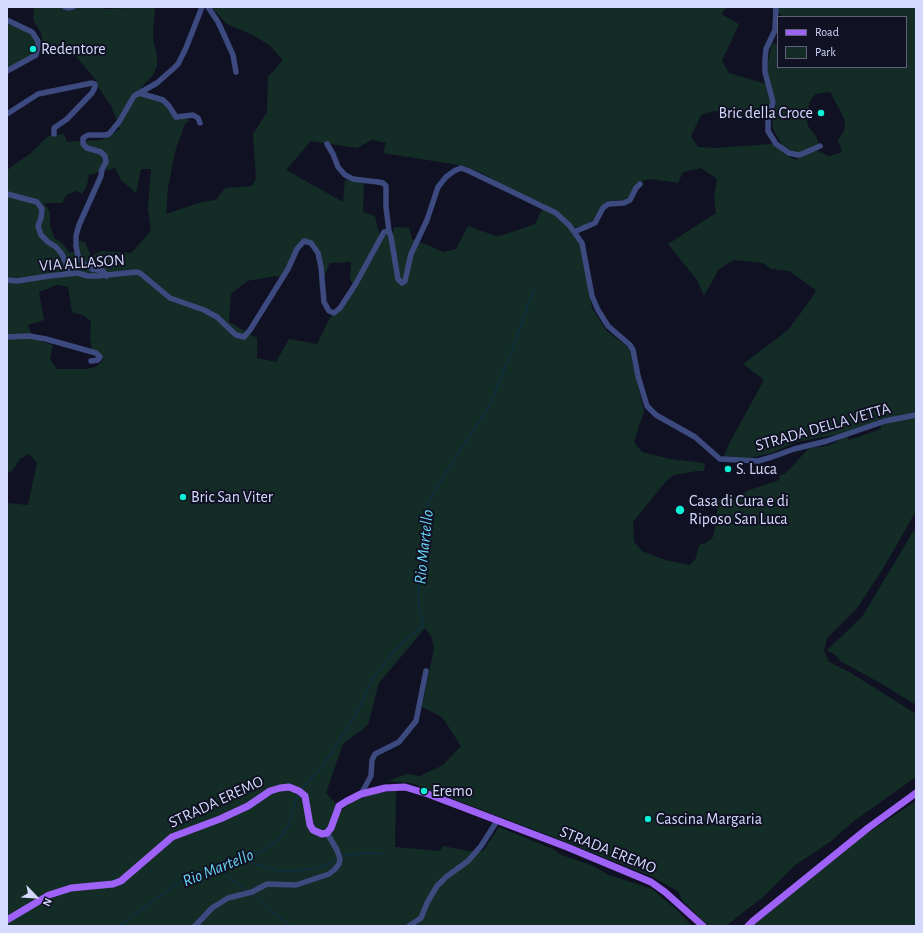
<!DOCTYPE html>
<style>
body{margin:0}
#map{position:relative;width:923px;height:933px;overflow:hidden;background:#101123;font-family:"Alegreya Sans",sans-serif}
canvas{display:block}
.frame{position:absolute;inset:0;border:8px solid #d5d9fd;pointer-events:none}
.legend{position:absolute;left:777px;top:16px;width:130px;height:52px;box-sizing:border-box;background:#101123;border:1px solid #5f617a;margin:0;padding:5px 7px;list-style:none;font-size:12px;color:#d5d9fd}
.legend li{display:flex;align-items:center;gap:8px;height:20px}
.legend b{width:20px;border:1px solid #5f617a}
.north{position:absolute;left:16px;top:877px;width:40px;height:40px;-webkit-text-stroke:3px #101123;paint-order:stroke;rotate:115deg;font-size:11px;font-weight:700;line-height:16px;text-align:center;color:#d5d9fd}
.north::after{content:'';display:block;margin:auto;width:14px;height:18px;background:#d5d9fd;clip-path:polygon(50% 0,100% 100%,50% 72%,0 100%)}
</style>
<div id="map">
<canvas width="923" height="933"></canvas>
<div class="frame"></div>
<ul class="legend">
<li><b style="height:5px;background:#9e62f6"></b>Road</li>
<li><b style="height:11px;background:#132d26"></b>Park</li>
</ul>
<div class="north">N</div>
</div>
<script>
const c = document.querySelector('canvas').getContext('2d');
c.lineJoin = 'round';
function paint(path, color) {
  c.fillStyle = color;
  c.fill(path, 'evenodd');
}
function poly(rows) {
  const path = new Path2D();
  for (const r of rows) {
    path.moveTo(r[0], r[1]);
    for (let i = 2; i < r.length; i += 2) path.lineTo(r[i], r[i + 1]);
  }
  return path;
}
function trace(path, color, width, dash) {
  c.strokeStyle = color;
  c.lineWidth = width;
  c.lineCap = dash ? 'butt' : 'round';
  c.setLineDash(dash || []);
  c.stroke(path);
}
function drawText(font, color, halo, rows, align = 'center') {
  c.font = font + ' "Alegreya Sans",sans-serif';
  c.lineWidth = 4;
  c.setLineDash([]);
  c.textBaseline = 'middle';
  c.strokeStyle = halo;
  c.fillStyle = color;
  for (const [text, x, y, turn = 0] of rows) {
    c.save();
    c.translate(x, y);
    c.rotate((+turn || 0) * Math.PI / 180);
    c.textAlign = isNaN(turn) ? turn : align;
    if (halo) c.strokeText(text, 0, 0);
    c.fillText(text, 0, 0);
    c.restore();
  }
}
paint(poly([
 [34,7,61,7,68,11,74,10,76,7,103,7,104,9,155,7,153,33,154,43,157,56,157,66,153,75,141,88,136,96,141,95,158,100,165,104,175,118,182,119,188,118,189,121,185,124,175,152,168,188,166,214,201,202,216,200,225,188,252,186,256,179,253,134,267,112,268,77,283,60,269,45,251,34,227,24,211,7,727,7,721,14,739,24,722,61,729,73,766,84,771,102,766,117,713,111,701,115,691,136,698,147,713,148,772,144,795,160,814,149,829,156,842,152,838,140,844,131,845,120,830,92,816,94,812,98,809,104,807,123,808,126,816,136,819,145,803,152,795,153,782,145,772,127,776,102,767,82,768,62,772,43,778,45,778,67,906,67,906,17,784,17,770,7,916,7,916,511,884,567,857,608,827,638,824,651,829,662,851,673,916,714,916,777,854,821,830,842,794,866,764,896,726,926,712,926,706,924,682,900,679,892,653,877,561,840,411,783,387,781,407,774,420,776,443,765,461,746,442,717,422,707,434,648,431,636,425,628,379,683,368,725,343,744,326,793,342,810,350,803,372,794,396,791,395,847,440,851,443,846,468,851,483,851,499,827,555,850,559,854,591,865,609,875,652,889,676,909,692,926,7,926,7,503,28,505,37,463,29,454,20,459,12,471,7,473,7,170,31,153,48,136,64,134,67,142,101,140,120,129,111,106,99,88,96,80,74,54,41,55,43,44,41,33,33,19],
 [372,140,386,143,383,153,464,166,480,172,520,194,545,204,535,224,500,236,496,236,468,226,456,249,444,252,412,239,409,228,394,227,392,236,379,233,375,216,363,212,364,182,345,180,343,202,286,170,311,141,357,148],
 [115,168,121,180,136,193,141,169,151,169,148,208,151,231,131,253,102,251,91,256,85,242,80,241,78,243,79,249,70,253,61,242,55,239,50,226,50,212,44,203,62,203,66,195,76,191,82,194,87,185,89,175],
 [701,168,717,179,714,197,716,213,668,244,697,280,704,296,719,269,734,260,763,263,771,269,789,271,816,290,811,299,788,330,743,364,764,380,730,442,723,458,749,458,772,453,796,442,846,433,880,420,881,429,849,440,847,436,828,446,809,448,786,473,780,475,779,480,749,490,732,500,725,498,717,500,717,520,713,537,706,543,699,545,696,558,690,565,665,560,642,551,634,542,633,522,667,480,674,475,697,471,704,471,705,463,670,459,642,452,634,442,644,411,629,348,606,330,592,308,581,245,573,228,585,225,593,220,606,201,624,200,631,195,636,183,650,179,678,183,683,172],
 [304,244,311,246,317,256,320,276,319,289,330,263,351,262,350,279,356,288,343,308,337,314,331,316,317,344,289,339,276,362,257,358,257,338,229,322,231,294,247,281,275,276,285,278,299,250],
 [57,285,68,287,72,312,85,316,91,322,90,338,92,350,99,353,103,357,102,362,95,367,85,369,57,369,50,359,53,345,33,339,28,325,44,320,39,292],
 [7,24,26,30,32,34,37,44,34,55,7,69],
 [916,527,916,705,882,684,840,661,838,657,827,650,862,617],
 [916,801,916,926,752,926,866,834]
]), '#132d26');
trace(poly([
 [302,788,322,767,357,713,373,678,397,648,423,625,418,598,422,554,423,526,428,503,450,466,489,407,511,353,534,289],
 [343,856,367,853,384,854],
 [243,858,255,864,280,871,293,871,312,869,327,865,336,858],
 [219,868,240,886,245,889],
 [254,895,267,908,291,926],
 [119,926,178,883,264,850,279,839,289,825,297,795]
]), '#0f2d43', 1.5);
trace(poly([
 [65,7,68,8,73,7],
 [208,7,218,22,225,37,233,55,236,72],
 [776,7,775,30,766,49,765,60,765,72,773,102,768,121,768,131,776,144,789,153,798,155,802,154,820,146],
 [7,20,32,32,38,41,38,46,36,55,7,71],
 [139,93,163,100,169,106,176,117,193,115,198,118,200,123],
 [7,114,38,94,92,83,95,84,95,87,92,93,67,119,54,128,54,134],
 [327,144,333,154,338,167,345,175,353,179,378,182,383,183,386,186,386,207,389,231],
 [7,194,37,202,42,209,41,218,38,226,41,235,48,242,56,247,62,254,66,263,68,274],
 [574,232,595,223,603,208,608,204,624,203,630,200,636,188,640,184],
 [107,276,103,271,92,269,83,263,78,256,76,246,76,236,79,225,101,176,102,169,106,162,105,156,101,152,87,148,83,144,83,138,88,135,105,135,109,134,119,122,134,96,157,83,174,68,178,64,186,48,202,7],
 [7,280,17,281,49,276,77,273,88,276,97,276,136,272,140,273,170,298,204,310,217,317,236,335,244,337,250,330,288,269,297,249,304,241,311,243,318,253,321,267,324,302,329,311,334,313,340,308,355,285,384,232,389,231,391,237,398,279,402,283,405,281,411,254,427,220,438,187,446,177,454,171,461,168,469,171,556,213,569,225,582,243,592,296,598,310,608,326,630,345,633,350,638,376,647,406,656,415,695,437,720,459,758,461,772,457,794,449,827,441,885,421,916,415],
 [7,337,29,336,46,339,96,353,100,357,98,360,91,361],
 [361,794,371,776,372,760,375,754,399,742,416,721,426,671],
 [195,926,212,908,228,898,252,892,267,884,296,885,329,874,335,869,339,864,340,859,337,850,327,833],
 [409,926,421,918,427,903,437,886,446,877,468,861,481,846,497,821]
]), '#3d4a80', 5.5);
trace(poly([
 [7,920,49,895,71,888,113,884,121,881,172,837,220,819,248,806,270,791,280,788,289,787,299,791,305,796,310,825,313,830,322,834,327,833,331,828,339,806,347,801,361,794,385,788,405,787,428,794,567,847,651,882,665,892,703,926],
 [748,926,753,921,868,828,916,793]
]), '#9e62f6', 7);
for (const [x, y, r, color] of [
 [33,49,4,"#0ef0d4"],
 [821,113,4,"#0ef0d4"],
 [728,469,4,"#0ef0d4"],
 [183,497,4,"#0ef0d4"],
 [680,510,5,"#0ef0d4"],
 [424,791,4,"#0ef0d4"],
 [648,819,4,"#0ef0d4"]
]) {
  const dot = new Path2D();
  dot.arc(x, y, r, 0, 2 * Math.PI);
  c.fillStyle = color;
  c.fill(dot);
  trace(dot, '#101123', 1.5);
}
drawText('16px', '#d5d9fd', '#101123', [
 ["Redentore",41,49],
 ["Bric della Croce",813,113,"right"],
 ["S. Luca",736,469],
 ["Bric San Viter",191,497],
 ["Casa di Cura e di",689,501],
 ["Riposo San Luca",689,519],
 ["Eremo",432,791],
 ["Cascina Margaria",656,819]
], 'left');
drawText('16px', '#d5d9fd', '#101123', [
 ["VIA ALLASON",82,263,-4],
 ["STRADA DELLA VETTA",823,427,-16],
 ["STRADA EREMO",216,802,-25],
 ["STRADA EREMO",608,850,22]
]);
drawText('italic 17px', '#69d4f6', '#101123', [
 ["Rio Martello",424,547,-84],
 ["Rio Martello",218,868,-22]
]);
</script>
